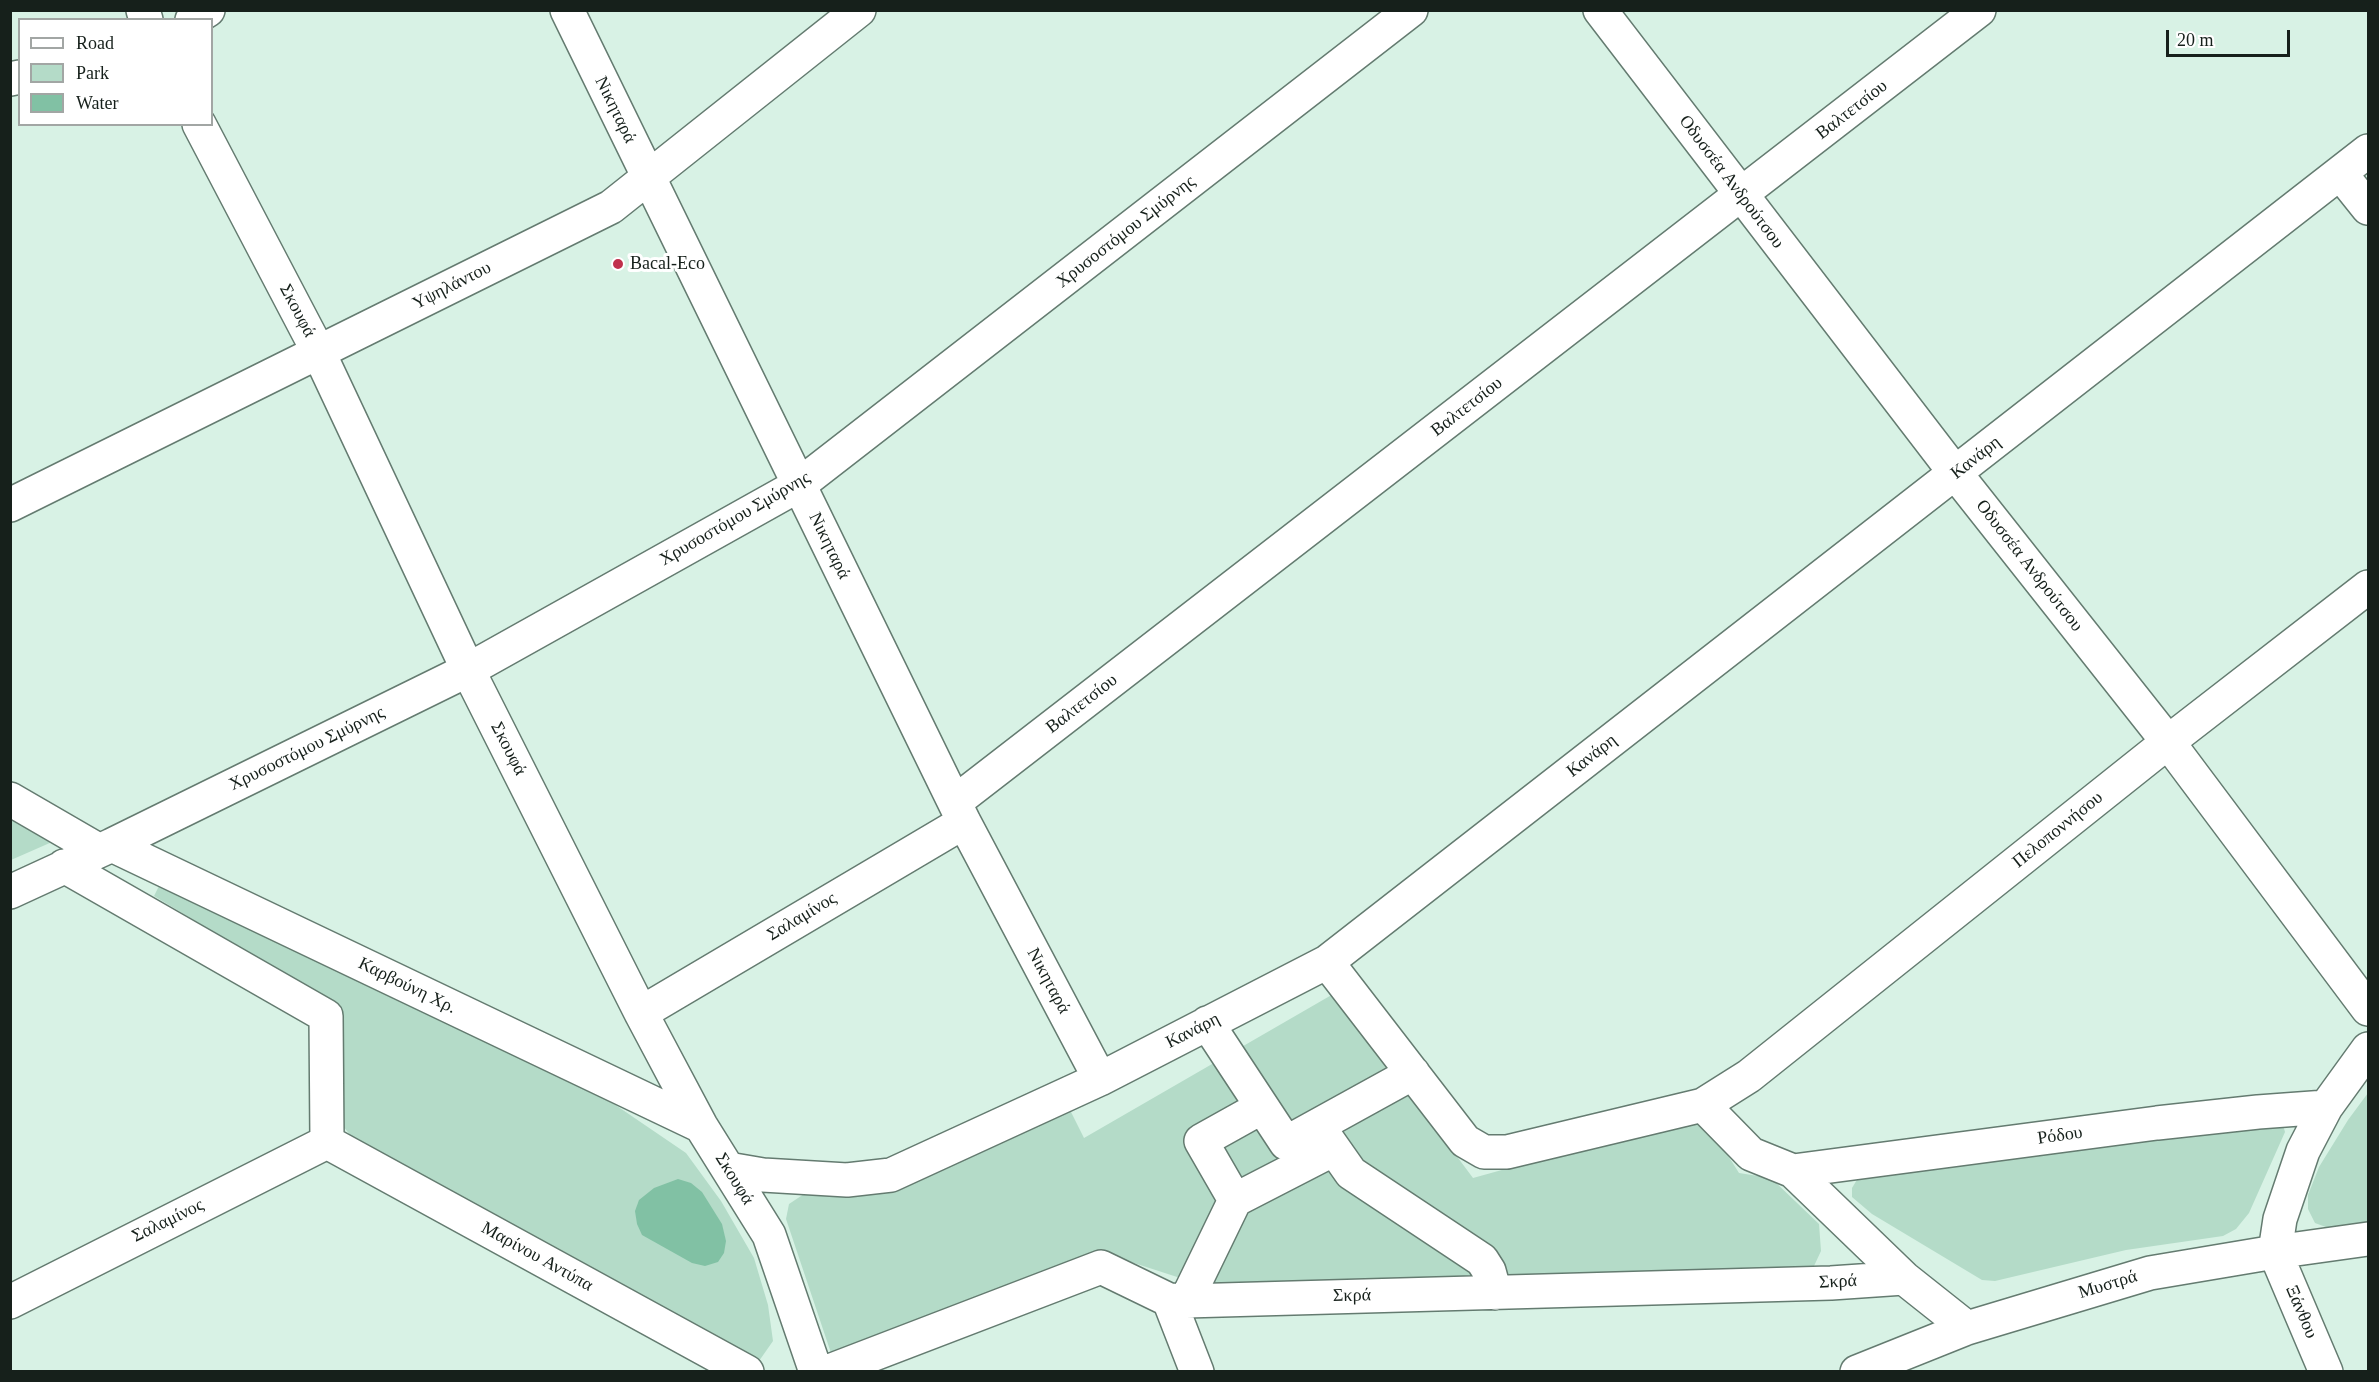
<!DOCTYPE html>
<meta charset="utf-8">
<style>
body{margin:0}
#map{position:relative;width:2379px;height:1382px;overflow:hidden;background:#d8f2e5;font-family:"Times New Roman",serif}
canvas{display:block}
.frame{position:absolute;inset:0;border:12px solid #16201b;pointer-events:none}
.legend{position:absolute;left:18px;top:18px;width:195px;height:108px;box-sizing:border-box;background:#fff;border:2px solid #a2a6a4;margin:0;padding:8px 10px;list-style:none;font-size:18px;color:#16201b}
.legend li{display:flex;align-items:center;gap:12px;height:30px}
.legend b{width:30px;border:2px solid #a2a6a4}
.scale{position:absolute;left:2166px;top:30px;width:124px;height:27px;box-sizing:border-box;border:3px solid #16201b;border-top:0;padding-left:8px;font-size:18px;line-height:21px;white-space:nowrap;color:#16201b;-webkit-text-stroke:4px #fff;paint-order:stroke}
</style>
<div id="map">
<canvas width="2379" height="1382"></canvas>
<div class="frame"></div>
<ul class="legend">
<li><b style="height:8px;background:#fff"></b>Road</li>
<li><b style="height:16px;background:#b4dbc8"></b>Park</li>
<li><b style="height:16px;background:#81c1a4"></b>Water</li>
</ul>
<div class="scale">20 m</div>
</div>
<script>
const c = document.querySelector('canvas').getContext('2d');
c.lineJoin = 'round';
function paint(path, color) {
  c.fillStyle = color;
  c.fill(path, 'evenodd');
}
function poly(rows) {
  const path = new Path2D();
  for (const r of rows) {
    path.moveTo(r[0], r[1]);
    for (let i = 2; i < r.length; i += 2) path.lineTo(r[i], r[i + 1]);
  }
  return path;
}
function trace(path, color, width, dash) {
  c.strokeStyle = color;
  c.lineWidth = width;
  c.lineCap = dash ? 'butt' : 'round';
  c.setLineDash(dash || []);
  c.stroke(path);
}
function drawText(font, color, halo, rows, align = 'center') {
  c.font = font + ' "Times New Roman",serif';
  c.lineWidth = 6;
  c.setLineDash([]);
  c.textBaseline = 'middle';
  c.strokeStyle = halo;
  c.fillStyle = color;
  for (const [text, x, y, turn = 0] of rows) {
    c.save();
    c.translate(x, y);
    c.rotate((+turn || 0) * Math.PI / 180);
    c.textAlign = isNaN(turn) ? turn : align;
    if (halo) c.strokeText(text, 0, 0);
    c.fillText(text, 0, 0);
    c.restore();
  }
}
paint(poly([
 [11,817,52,842,11,860],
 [160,884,614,1104,686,1153,721,1201,754,1258,768,1305,773,1341,759,1361,559,1258,364,1152,338,1120,338,1007,154,896],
 [1335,993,1473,1178,1592,1145,1705,1119,1739,1173,1771,1178,1819,1224,1821,1251,1814,1266,1499,1279,1208,1287,1100,1252,832,1356,786,1219,789,1204,804,1194,1066,1102,1084,1138],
 [2368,1093,2368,1227,2334,1230,2315,1223,2308,1209,2308,1195,2319,1167,2348,1120],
 [2242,1124,2283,1125,2285,1132,2249,1213,2236,1229,2223,1236,2126,1250,1995,1281,1982,1280,1872,1214,1852,1197,1852,1188,1858,1178]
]), '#b4dbc8');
paint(poly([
 [678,1179,691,1183,702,1192,722,1224,726,1241,724,1253,718,1262,705,1266,692,1263,642,1235,637,1224,635,1211,639,1200,654,1188]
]), '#81c1a4');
const minor = poly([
 [143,10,146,20],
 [567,10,964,822,1100,1079],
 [1600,10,1956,474,2168,742,2368,1009],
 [192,20,208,10],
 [10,79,20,77],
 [199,124,319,353,468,670,641,1013,701,1126,769,1235,816,1372],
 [2340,173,2368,208],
 [10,505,611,207,859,10],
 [10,799,98,850],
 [955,802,1979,10],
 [112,845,701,1126],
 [64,866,326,1016,327,1142],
 [10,892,112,845,468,670,799,485,1411,10],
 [1327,962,1465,1141,1484,1152,1507,1152,1703,1105,1749,1076,2168,742,2368,587],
 [641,1013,964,822],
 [1207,1023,1286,1143,1413,1073],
 [1703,1105,1751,1154,1793,1171,1904,1278,1967,1328],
 [1318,1126,1351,1173,1482,1260,1489,1271,1495,1293],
 [327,1142,747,1372],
 [728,1169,763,1175,847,1180,891,1175,1100,1079,1327,962,2368,151],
 [1793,1171,2157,1123,2258,1112,2326,1107],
 [1235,1200,1201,1141,1262,1107],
 [1169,1300,1197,1372],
 [1186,1301,1235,1200,1334,1149],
 [10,1302,327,1142],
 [827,1372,1101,1267,1169,1300,1186,1301,1831,1283,1904,1278],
 [1857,1372,1967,1328,2150,1273,2275,1252,2368,1239],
 [2326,1372,2275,1252,2280,1219,2303,1151,2326,1107,2368,1049]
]);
trace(minor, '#647b70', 36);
trace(minor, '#fff', 33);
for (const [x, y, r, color] of [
 [618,264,6,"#c0304c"]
]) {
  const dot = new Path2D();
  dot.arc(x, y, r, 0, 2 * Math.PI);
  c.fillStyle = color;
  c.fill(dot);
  trace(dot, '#fff', 2);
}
drawText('18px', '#16201b', '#fff', [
 ["Νικηταρά",615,110,64],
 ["Βαλτετσίου",1852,110,-38],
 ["Οδυσσέα Ανδρούτσου",1731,182,53],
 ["Χρυσοστόμου Σμύρνης",1126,232,-38],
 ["Υψηλάντου",452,286,-27],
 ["Σκουφά",297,311,62],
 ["Βαλτετσίου",1467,407,-38],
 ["Κανάρη",1976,458,-38],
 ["Χρυσοστόμου Σμύρνης",735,519,-30],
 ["Νικηταρά",829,546,64],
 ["Οδυσσέα Ανδρούτσου",2029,566,52],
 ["Βαλτετσίου",1082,704,-38],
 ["Χρυσοστόμου Σμύρνης",307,749,-26],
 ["Σκουφά",508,749,63],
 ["Κανάρη",1592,756,-38],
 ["Πελοποννήσου",2058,830,-39],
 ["Σαλαμίνος",802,917,-31],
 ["Νικηταρά",1048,981,62],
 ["Καρβούνη Χρ.",407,986,26],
 ["Κανάρη",1193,1031,-27],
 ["Ρόδου",2060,1136,-8],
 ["Σκουφά",734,1179,58],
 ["Σαλαμίνος",168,1221,-26],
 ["Μαρίνου Αντύπα",537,1257,29],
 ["Σκρά",1838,1282,-3],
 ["Μυστρά",2108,1285,-17],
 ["Σκρά",1352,1296,-1],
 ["Ξάνθου",2301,1312,67]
]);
drawText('18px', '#16201b', '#fff', [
 ["Bacal-Eco",630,264]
], 'left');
</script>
